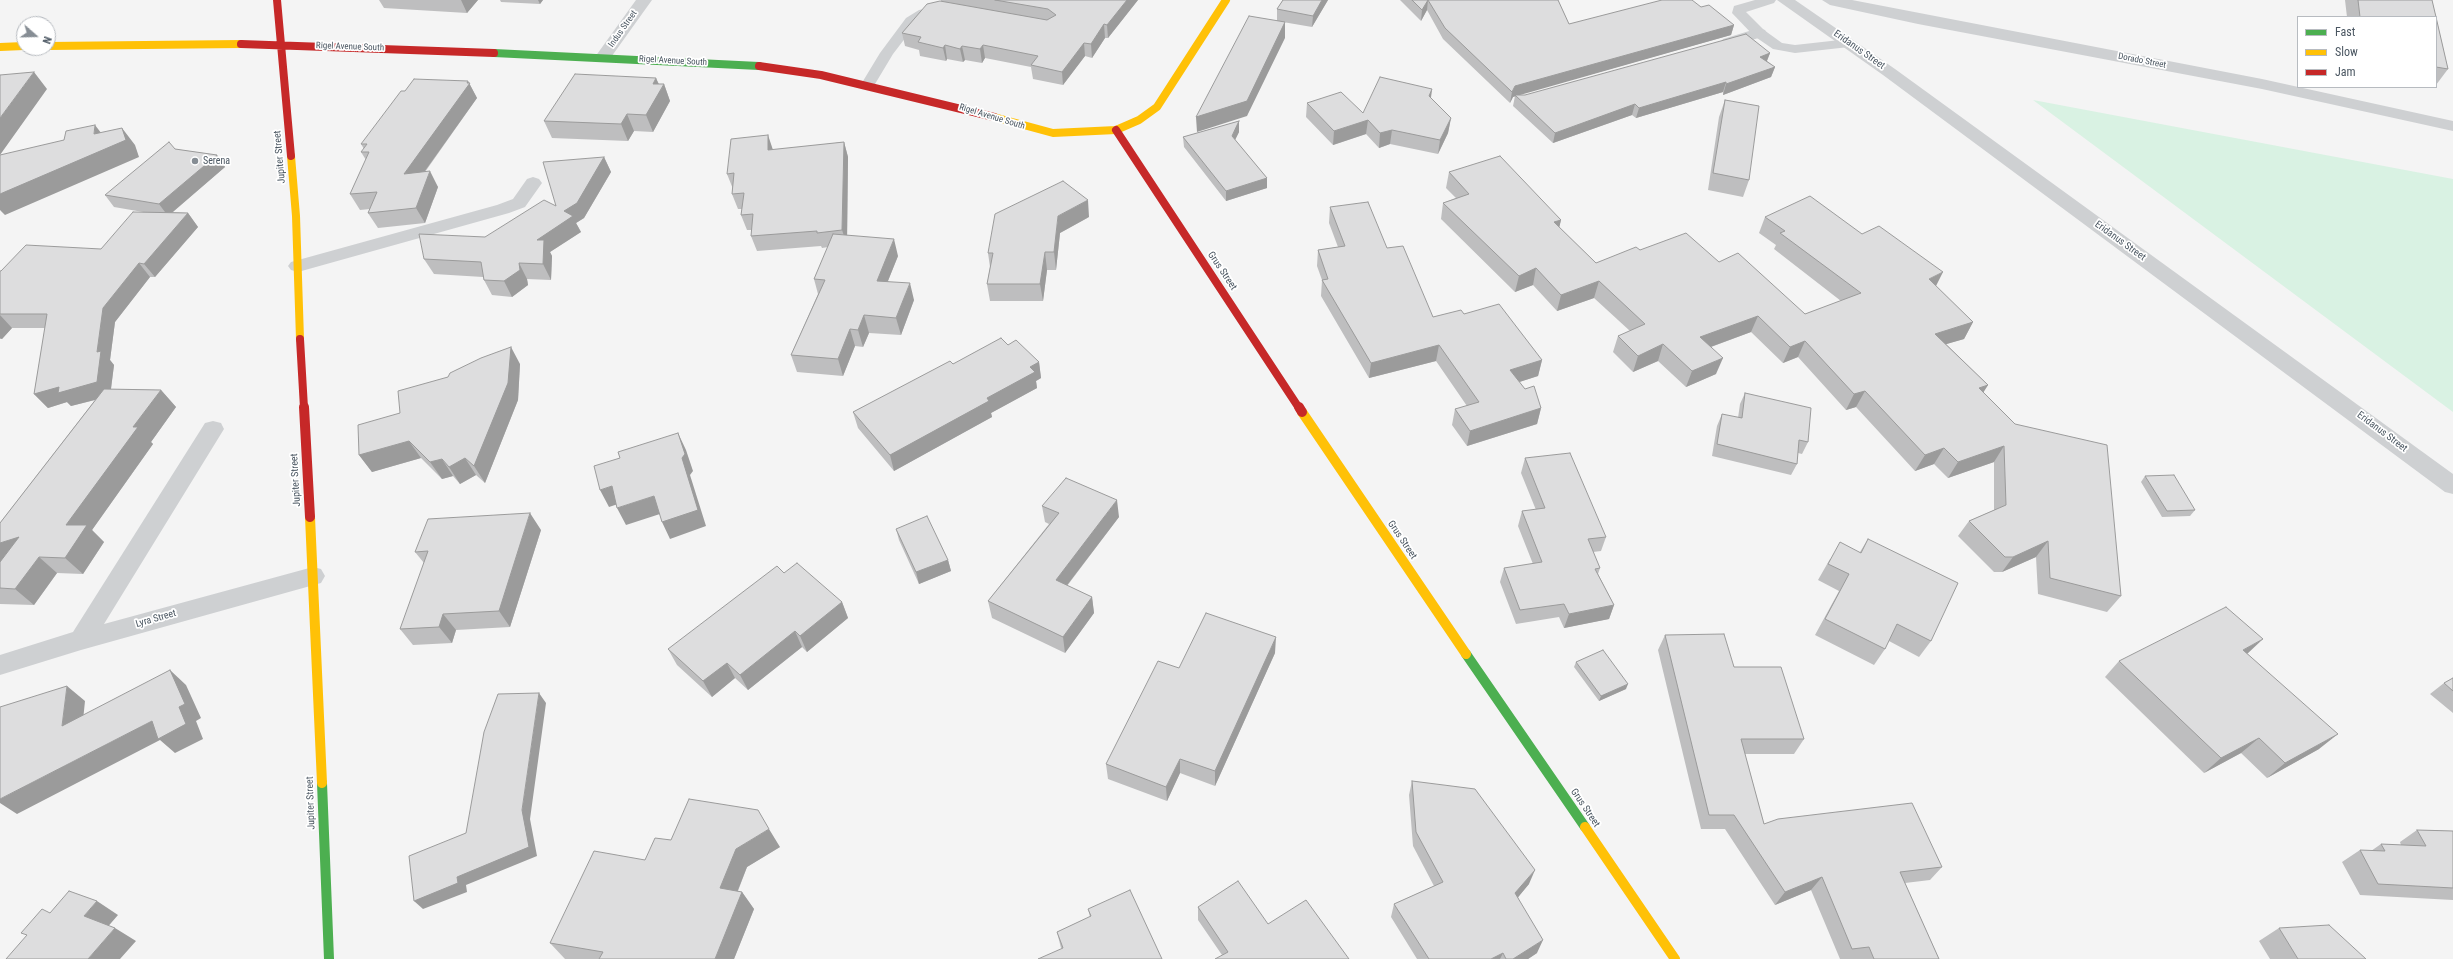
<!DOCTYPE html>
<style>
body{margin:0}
#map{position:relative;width:2453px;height:959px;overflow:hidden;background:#f4f4f4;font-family:"Roboto Condensed",sans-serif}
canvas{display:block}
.legend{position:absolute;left:2297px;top:16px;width:140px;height:72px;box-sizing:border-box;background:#fff;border:1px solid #b7bbc0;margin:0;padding:5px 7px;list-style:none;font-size:12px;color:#4a5661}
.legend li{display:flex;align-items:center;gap:8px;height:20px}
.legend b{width:20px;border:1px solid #b7bbc0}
.north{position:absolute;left:16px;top:16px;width:40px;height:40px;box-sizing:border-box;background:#fff;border:1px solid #b7bbc0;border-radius:50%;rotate:110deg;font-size:11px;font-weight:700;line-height:16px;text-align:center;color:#4a5661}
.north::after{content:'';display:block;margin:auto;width:14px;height:18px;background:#868d94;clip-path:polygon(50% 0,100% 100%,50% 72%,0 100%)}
</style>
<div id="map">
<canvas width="2453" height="959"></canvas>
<ul class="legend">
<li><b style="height:5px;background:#4caf50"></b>Fast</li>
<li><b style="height:5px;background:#ffc107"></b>Slow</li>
<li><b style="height:5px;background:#c62828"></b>Jam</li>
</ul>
<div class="north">N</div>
</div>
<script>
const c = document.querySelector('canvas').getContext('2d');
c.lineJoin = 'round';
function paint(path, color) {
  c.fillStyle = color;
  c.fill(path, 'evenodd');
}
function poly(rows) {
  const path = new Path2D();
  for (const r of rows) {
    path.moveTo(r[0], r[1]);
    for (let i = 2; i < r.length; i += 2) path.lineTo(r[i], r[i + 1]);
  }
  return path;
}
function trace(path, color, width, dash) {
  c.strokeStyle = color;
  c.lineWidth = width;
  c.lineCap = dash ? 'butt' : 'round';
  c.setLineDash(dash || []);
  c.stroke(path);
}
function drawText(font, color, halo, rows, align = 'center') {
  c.font = font + ' "Roboto Condensed",sans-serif';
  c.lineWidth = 3.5;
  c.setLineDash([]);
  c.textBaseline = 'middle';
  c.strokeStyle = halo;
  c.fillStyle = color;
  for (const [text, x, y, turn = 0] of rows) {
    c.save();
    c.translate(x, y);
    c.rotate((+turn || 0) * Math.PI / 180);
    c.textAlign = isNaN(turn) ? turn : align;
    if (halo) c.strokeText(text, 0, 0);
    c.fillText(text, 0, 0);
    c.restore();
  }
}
paint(poly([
 [2033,100,2453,179,2453,412]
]), '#d9f2e3');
paint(poly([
 [1755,0,1776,0,1774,3,1746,12,1764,30,1782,43,1795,45,1849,39,1856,43,1849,47,1795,53,1773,49,1754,36,1732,13,1734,6,1755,0],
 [938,6,945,10,943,13,928,16,916,24,893,54,872,89,862,89,860,86,880,53,906,18,919,10,938,6]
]), '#ced0d2');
paint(poly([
 [636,0,652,0,609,60,597,60,595,57,636,0],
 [1777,0,1795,0,1895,69,2453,474,2453,494,2445,492,1883,75,1777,0],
 [1822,0,1852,0,2262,79,2453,121,2453,131,2262,89,1918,24,1830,5,1822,0],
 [1759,28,1765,30,1767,33,1765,36,1729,47,1721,42,1723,39,1759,28],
 [533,177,539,179,542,183,525,207,509,213,298,272,291,270,288,266,291,262,497,205,513,199,527,179,533,177],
 [213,421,221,423,224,429,104,624,313,567,321,569,325,576,321,583,81,650,0,675,0,655,73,632,205,423,213,421]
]), '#ced0d2');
trace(poly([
 [494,53,759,66]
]), '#4caf50', 8);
trace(poly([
 [1466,654,1585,827],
 [322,783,329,959]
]), '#4caf50', 10);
trace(poly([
 [48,46,241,44],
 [0,47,24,46],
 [994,117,1053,133,1116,130,1139,120,1157,107,1226,0],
 [291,156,296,216,300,339]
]), '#ffc107', 8);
trace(poly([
 [1302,412,1466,654],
 [310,517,322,783],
 [1585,827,1675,959]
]), '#ffc107', 10);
trace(poly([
 [277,0,291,156],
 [241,44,494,53],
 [759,66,821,75,994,117],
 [1116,130,1299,408],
 [300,339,304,408]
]), '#c62828', 8);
trace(poly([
 [304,407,310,517],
 [1299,407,1302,412]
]), '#c62828', 10);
paint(poly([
 [379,0,478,0,467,13,384,8],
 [500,0,543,0,540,4,501,2],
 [941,0,1138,0,1108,38,1105,38,1092,58,1085,56,1063,85,1033,79,1031,67,985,58,982,63,965,60,963,62,947,59,946,61,920,56,919,50,905,46,902,33,941,1],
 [1283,0,1328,0,1312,27,1277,21,1277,9],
 [1400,0,1558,0,1569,24,1701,7,1734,25,1731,35,1517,95,1525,95,1770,53,1767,61,1775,67,1771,77,1723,95,1723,92,1636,118,1632,115,1553,143,1513,106,1515,96,1513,97,1510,103,1443,39,1427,10,1421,21],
 [2345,0,2432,0,2436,17,2347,17],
 [2436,17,2448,69,2436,85],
 [656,78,659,84,664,84,670,101,653,132,634,131,628,141,552,138,544,121],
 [469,83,477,98,425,172,438,187,425,223,378,228,368,213,370,209,360,210,350,194,366,160,361,152,364,149,361,144],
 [1432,89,1431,98,1451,118,1448,133,1438,154,1390,144,1379,148,1366,134,1333,145,1306,117,1307,103,1363,113],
 [1725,100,1749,180,1743,197,1708,190,1719,117],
 [1239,121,1239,132,1235,140,1267,178,1267,188,1226,201,1184,147,1183,137],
 [844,142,848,157,847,235,898,256,888,281,914,300,901,335,869,333,863,347,855,346,843,376,797,372,791,355,818,294,814,279,828,247,822,248,821,246,757,251,751,236,752,230,747,230,741,215,742,209,738,209,732,194,733,189,727,174,773,150],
 [175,149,217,155,225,167,173,212,188,213,198,227,155,277,150,277,115,322,110,360,114,365,111,389,161,390,176,407,151,442,153,444,92,530,104,542,83,574,57,573,34,605,0,604,0,523,95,400,71,406,67,402,48,408,34,394,45,328,12,328,2,339,0,339,0,271,101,249,143,212,114,207,105,195],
 [604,157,611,172,584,218,576,223,581,232,550,252,552,256,551,280,527,279,528,285,512,297,492,295,484,280,483,277,434,274,424,259,485,237,556,206],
 [1449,172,1561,220,1559,227,1596,263,1640,250,1719,262,1805,314,1841,301,1774,249,1776,245,1759,233,1765,217,1862,234,1936,286,1973,322,1964,339,1946,344,1988,385,1983,392,2121,596,2107,612,2038,594,2036,557,2002,572,1994,572,1958,536,1969,521,1994,510,1994,462,1948,478,1934,464,1915,471,1856,407,1846,410,1798,357,1783,363,1751,332,1711,347,1716,374,1686,387,1658,361,1633,372,1613,352,1618,336,1630,331,1594,298,1557,311,1533,285,1515,292,1441,219,1443,203,1456,198,1446,188],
 [1330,207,1387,248,1433,317,1464,314,1542,360,1538,376,1519,382,1541,408,1537,424,1467,446,1452,425,1455,409,1467,406,1436,361,1369,378,1321,296,1322,280,1317,266,1318,250,1338,247,1329,223],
 [1089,217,1060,233,1056,270,1047,270,1043,301,990,301,987,284,990,267,988,253],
 [1008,345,1039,362,1041,378,1036,381,1037,388,991,413,992,417,894,471,858,428,853,412,953,364],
 [520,364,518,400,485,483,476,475,460,484,453,476,442,479,421,458,372,472,359,455,400,413],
 [1745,393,1808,442,1802,454,1798,453,1797,464,1791,475,1712,456,1717,426,1722,414,1738,418,1740,404],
 [1525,458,1606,537,1601,551,1593,552,1600,568,1598,574,1614,605,1609,619,1564,628,1559,617,1516,624,1500,582,1504,568,1533,564,1518,526,1522,511,1536,510,1521,473],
 [2145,476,2195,510,2190,516,2162,517,2141,482],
 [1042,506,1119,517,1067,586,1092,597,1094,613,1065,653,992,618,988,601,1049,524,1045,522],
 [896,529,948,560,951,571,919,584,899,540],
 [541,530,510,627,456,630,452,643,413,645,400,629,424,563,415,552],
 [1868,539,1931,641,1919,657,1889,641,1885,649,1874,665,1815,635,1839,591,1818,580,1830,559,1860,552],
 [784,573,842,602,848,618,807,652,802,647,748,690,735,678,712,697,677,665,668,649],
 [1665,635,1734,667,1804,739,1794,754,1745,754,1764,824,1942,867,1930,880,1905,883,1939,959,1840,959,1811,890,1775,905,1725,829,1701,829,1658,650],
 [1275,653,1215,786,1180,773,1167,801,1108,779,1106,764,1179,668],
 [2248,654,2319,749,2267,778,2241,753,2204,773,2105,677,2119,661],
 [1576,662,1626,689,1599,701,1574,667],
 [2453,678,2453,713,2430,694,2444,683],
 [1412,781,1529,884,1518,897,1537,953,1528,959,1417,959,1391,917,1394,904,1434,886,1413,846,1409,795],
 [2417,830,2453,831,2453,900,2360,895,2342,862,2360,850,2371,851,2381,844,2401,845,2400,842],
 [671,840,780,847,747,867,738,891,742,892,754,909,734,959,565,959,550,943,645,860],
 [1198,907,1268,924,1349,959,1222,955,1198,920],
 [1088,909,1162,959,1061,948,1057,932,1090,917],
 [2279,928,2366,959,2270,959,2259,941]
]), '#bebebf');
paint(poly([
 [461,0,478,0,467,13],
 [538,0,543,0,540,4],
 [1127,0,1138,0,1108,38,1107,25],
 [1322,0,1328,0,1312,27,1313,16],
 [1428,0,1427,10,1421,21,1422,10],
 [1285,22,1285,38,1247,116,1197,132,1196,117],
 [1104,24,1105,38,1092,58,1091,44],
 [1734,25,1731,35,1513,97,1510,103,1512,92,1515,86],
 [1084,43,1085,56,1063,85,1062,72],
 [945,45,947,59,946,61,943,48],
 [983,45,985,58,982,63,980,49],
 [962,46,965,60,963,62,960,49],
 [1770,53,1766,63,1760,57],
 [1775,67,1771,77,1723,95,1726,84],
 [34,72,47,89,0,155,0,118],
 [656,78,661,90,664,84,670,101,653,132,646,115,653,84],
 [468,81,477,98,412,189,404,174],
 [1726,82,1723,92,1636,118,1639,108],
 [1432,89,1430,103,1429,96],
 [1635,104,1632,115,1553,143,1555,133],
 [627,114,634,131,628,141,621,124],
 [1451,118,1448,133,1438,154,1440,140],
 [1368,120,1366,134,1333,145,1334,131],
 [1239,121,1239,132,1232,146,1232,136],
 [95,125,108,142,122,128,135,145,139,157,5,215,0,210,0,194,94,134],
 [1392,130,1390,144,1379,148,1380,133],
 [768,135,773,150,768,150],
 [844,142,848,157,847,245,842,230],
 [217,155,225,167,168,216,159,204],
 [604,157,611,172,584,218,576,223,581,232,550,252,552,256,551,280,543,264,537,240,564,211],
 [430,171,438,187,425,223,416,208],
 [1267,178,1267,188,1226,201,1226,191],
 [1088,200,1089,217,1060,233,1056,270,1054,252,1058,216],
 [188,213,198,227,155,277,144,264],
 [1561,220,1557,237,1554,222],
 [894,239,898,256,881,298,877,281],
 [1045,252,1047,270,1043,301,1040,284],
 [139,263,150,277,115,322,110,360,114,365,110,396,71,406,67,402,48,408,34,394,97,352,103,308],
 [519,263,527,279,528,285,512,297,504,281],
 [1536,268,1533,285,1515,292,1519,276],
 [1943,272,1935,288,1929,279],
 [1599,281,1594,298,1557,311,1561,295],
 [910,283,914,300,901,335,896,318],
 [0,315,12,328,2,339,0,338],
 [864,315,869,333,863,347,858,330],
 [1758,316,1751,332,1694,353,1700,337],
 [1973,322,1964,339,1926,350,1935,334],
 [850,329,855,346,843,376,838,359],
 [1805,341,1798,357,1783,363,1790,347],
 [1663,344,1658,361,1633,372,1638,356],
 [1439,345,1436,361,1369,378,1371,363],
 [511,347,520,364,518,400,485,483,474,466],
 [1723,358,1716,374,1686,387,1692,371],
 [1542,360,1538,376,1507,386,1510,370],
 [1039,362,1041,378,1036,381,1037,388,991,413,992,417,894,471,890,455,987,398,1030,367],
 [1988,385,1978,401,1979,388],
 [161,390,176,407,151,442,153,444,92,530,104,542,83,574,65,558,66,525,133,427],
 [1865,391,1856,407,1846,410,1854,394],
 [1541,408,1537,424,1467,446,1470,431],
 [678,433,686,450,693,471,690,475,706,526,670,539,662,522,682,458],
 [409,441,421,458,372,472,359,455],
 [2004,446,1994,462,1948,478,1958,462],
 [1944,448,1934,464,1915,471,1925,455],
 [465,458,476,475,460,484,449,467],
 [442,459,453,476,442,479,430,462],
 [612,486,621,503,609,507,600,490],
 [654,496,663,513,626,525,617,508],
 [1117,500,1119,517,1058,597,1056,580],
 [530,513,541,530,510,627,499,611],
 [19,537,0,564,0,543],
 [2048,541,2036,557,2002,572,2013,557],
 [39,557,57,573,34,605,15,589],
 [948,560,951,571,919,584,916,572],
 [1092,597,1094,613,1065,653,1063,637],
 [842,602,848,618,807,652,800,636],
 [1614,605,1609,619,1564,628,1569,614],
 [443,614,456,630,452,643,439,627],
 [795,631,802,647,748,690,740,675],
 [1276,637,1275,653,1215,786,1215,771],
 [2263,639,2246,655,2243,650],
 [727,663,735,678,712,697,703,681],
 [170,670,186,685,201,718,196,721,203,739,175,753,160,740,17,814,0,803,0,799,179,707],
 [1628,684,1626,689,1599,701,1601,696],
 [67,686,85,701,81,740,62,726],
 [539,693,546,703,530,819,537,856,466,885,467,892,423,909,414,901,457,877,522,810],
 [2338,734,2319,749,2267,778,2285,763],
 [2259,738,2241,753,2204,773,2221,758],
 [1180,759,1180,773,1167,801,1166,787],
 [769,829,780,847,747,867,732,905,720,888,736,849],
 [1535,870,1529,884,1510,907,1515,893],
 [1822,877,1811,890,1775,905,1785,892],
 [742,892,754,909,734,959,715,959],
 [97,901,118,915,105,930,84,916],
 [115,928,136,941,120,959,88,959],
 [1543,940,1537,953,1528,959,1513,959],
 [1503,953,1500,959,1491,959]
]), '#9b9b9b');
const building = poly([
 [995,0,1127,0,1107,25,1104,24,1091,44,1084,43,1062,72,1031,65,1038,56,983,45,980,49,962,46,960,49,945,45,943,48,918,42,921,37,902,33,927,4,940,1,1047,20,1056,15,1048,9,995,0],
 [1283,0,1322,0,1313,16,1277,9,1283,0],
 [1412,0,1428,0,1422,10,1412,0],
 [1428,0,1558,0,1569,24,1662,0,1692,0,1701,7,1709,5,1734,25,1515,86,1512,92,1445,28,1428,0],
 [2358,0,2432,0,2436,17,2360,17,2358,0],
 [1249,16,1285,22,1247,101,1196,117,1249,16],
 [2436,17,2448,69,2436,67,2436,17],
 [1746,34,1770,53,1760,57,1775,67,1726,84,1726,82,1639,108,1635,104,1555,133,1515,95,1525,95,1746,34],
 [34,72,0,118,0,75,34,72],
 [575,74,656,78,653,84,664,84,646,115,627,114,621,124,544,121,575,74],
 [1380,77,1432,89,1429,96,1451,118,1440,140,1392,130,1380,133,1368,120,1334,131,1307,103,1341,92,1363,113,1380,77],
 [414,79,468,81,467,83,470,83,404,174,430,171,416,208,368,213,377,192,350,194,369,152,361,152,367,144,361,144,401,91,405,91,414,79],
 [1725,100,1759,106,1749,180,1713,173,1725,100],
 [1239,121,1232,136,1267,178,1226,191,1183,137,1239,121],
 [95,125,94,134,122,128,126,140,0,194,0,155,64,140,66,131,95,125],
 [768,135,768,150,844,142,842,230,817,233,817,231,751,236,753,214,741,215,744,193,732,194,734,173,727,174,731,139,768,135],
 [169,142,175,149,217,155,159,204,105,195,169,142],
 [1500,156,1561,220,1554,222,1596,263,1636,247,1640,250,1686,233,1719,262,1738,253,1805,314,1861,293,1780,233,1785,231,1765,217,1810,196,1862,234,1879,226,1943,272,1929,279,1973,322,1935,334,1988,385,1979,388,2015,424,2107,445,2121,596,2050,578,2048,541,2013,557,2005,557,1969,521,2006,505,2004,446,1958,462,1944,448,1925,455,1865,391,1854,394,1805,341,1790,347,1758,316,1700,337,1723,358,1692,371,1663,344,1638,356,1618,336,1645,324,1599,281,1561,295,1536,268,1519,276,1443,203,1469,194,1449,172,1500,156],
 [604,157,577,203,564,211,573,216,537,240,544,240,543,264,519,263,520,270,504,281,484,280,481,262,424,259,419,234,485,237,544,200,556,206,543,162,604,157],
 [1063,181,1088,200,1058,216,1054,252,1045,252,1040,284,987,284,993,253,988,253,995,214,1063,181],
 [1368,202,1387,248,1403,246,1433,317,1461,310,1464,314,1499,304,1542,360,1510,370,1525,389,1534,386,1541,408,1470,431,1455,409,1479,402,1439,345,1371,363,1322,280,1328,279,1318,250,1345,246,1330,207,1368,202],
 [133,212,188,213,144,264,139,263,103,308,97,352,101,351,97,382,58,393,59,387,34,394,47,314,0,314,0,271,1,271,26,245,101,249,133,212],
 [833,234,894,239,877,281,910,283,896,318,864,315,858,330,850,329,838,359,791,355,825,280,814,279,833,234],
 [1001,338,1008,345,1016,340,1039,362,1030,367,1035,372,987,398,989,401,890,455,853,412,950,361,953,364,1001,338],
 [511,347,508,383,474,466,465,458,449,467,442,459,430,462,409,441,359,455,358,425,400,413,398,391,448,377,450,373,481,358,511,347],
 [104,389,161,390,133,427,138,427,66,525,87,525,65,558,39,557,15,589,0,588,0,562,19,537,0,543,0,523,104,389],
 [1745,393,1811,408,1808,442,1799,440,1797,464,1717,444,1722,414,1742,418,1745,393],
 [678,433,685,454,682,458,698,510,662,522,654,496,617,508,612,486,600,490,594,466,620,458,618,452,678,433],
 [1570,453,1606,537,1588,539,1600,568,1595,569,1614,605,1569,614,1564,604,1520,610,1504,568,1542,562,1522,511,1545,508,1525,458,1570,453],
 [2174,475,2195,510,2167,511,2145,476,2174,475],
 [1066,478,1117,500,1056,580,1092,597,1063,637,988,601,1059,513,1042,506,1066,478],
 [530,513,499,611,443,614,439,627,400,629,428,551,415,552,428,519,530,513],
 [927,516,948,560,916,572,896,529,927,516],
 [1868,539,1958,583,1931,641,1897,624,1885,649,1825,619,1849,574,1828,564,1840,542,1861,553,1868,539],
 [797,563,842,602,800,636,795,631,740,675,727,663,703,681,668,649,777,566,784,573,797,563],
 [2226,607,2263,639,2243,650,2338,734,2285,763,2259,738,2221,758,2119,661,2226,607],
 [1206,613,1276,637,1215,771,1180,759,1166,787,1106,764,1158,661,1179,668,1206,613],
 [1724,634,1734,667,1781,667,1804,739,1741,739,1764,824,1778,819,1912,803,1942,867,1900,872,1939,959,1874,959,1869,947,1852,949,1822,877,1785,892,1734,815,1709,815,1665,635,1724,634],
 [1603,650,1628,684,1601,696,1576,662,1603,650],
 [170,670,185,704,179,707,186,724,158,739,152,721,0,799,0,707,67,686,62,726,170,670],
 [2453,678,2453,691,2444,683,2453,678],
 [539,693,522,810,529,847,457,877,458,883,414,901,409,856,466,833,484,732,498,694,539,693],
 [1412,781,1475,789,1535,870,1515,893,1543,940,1513,959,1506,959,1503,953,1491,959,1429,959,1394,904,1443,882,1416,832,1412,781],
 [689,799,758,810,769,829,736,849,720,888,742,892,715,959,599,959,603,952,550,943,594,851,645,860,655,838,671,840,689,799],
 [2417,830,2453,831,2453,888,2378,884,2360,850,2385,851,2381,844,2426,846,2417,830],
 [1238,881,1268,924,1306,900,1349,959,1215,959,1228,952,1198,907,1238,881],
 [1130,890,1162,959,1038,959,1063,948,1057,932,1091,916,1088,909,1130,890],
 [69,891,97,901,84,916,115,928,88,959,6,959,27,935,21,933,42,909,50,913,69,891],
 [2329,925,2366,959,2298,959,2279,928,2329,925]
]);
paint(building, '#ddddde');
trace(building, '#9b9b9b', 1);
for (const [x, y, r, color] of [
 [195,161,4,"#868d94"]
]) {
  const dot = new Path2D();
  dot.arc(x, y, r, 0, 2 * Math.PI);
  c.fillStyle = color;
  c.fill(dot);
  trace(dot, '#fff', 1.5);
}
drawText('9px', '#4a5661', '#fff', [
 ["Indus Street",623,29,-55],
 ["Rigel Avenue South",350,47,2],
 ["Rigel Avenue South",673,61,3],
 ["Dorado Street",2142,61,11],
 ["Rigel Avenue South",992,117,17]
]);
drawText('10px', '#4a5661', '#fff', [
 ["Eridanus Street",1859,50,35],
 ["Jupiter Street",280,157,-95],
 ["Eridanus Street",2120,241,36],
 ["Grus Street",1222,271,56],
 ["Eridanus Street",2382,432,37],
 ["Jupiter Street",296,480,-93],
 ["Grus Street",1402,540,56],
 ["Lyra Street",156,619,-16],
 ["Jupiter Street",311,803,-92],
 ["Grus Street",1585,808,56]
]);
drawText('10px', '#4a5661', '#fff', [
 ["Serena",203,161]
], 'left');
</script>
